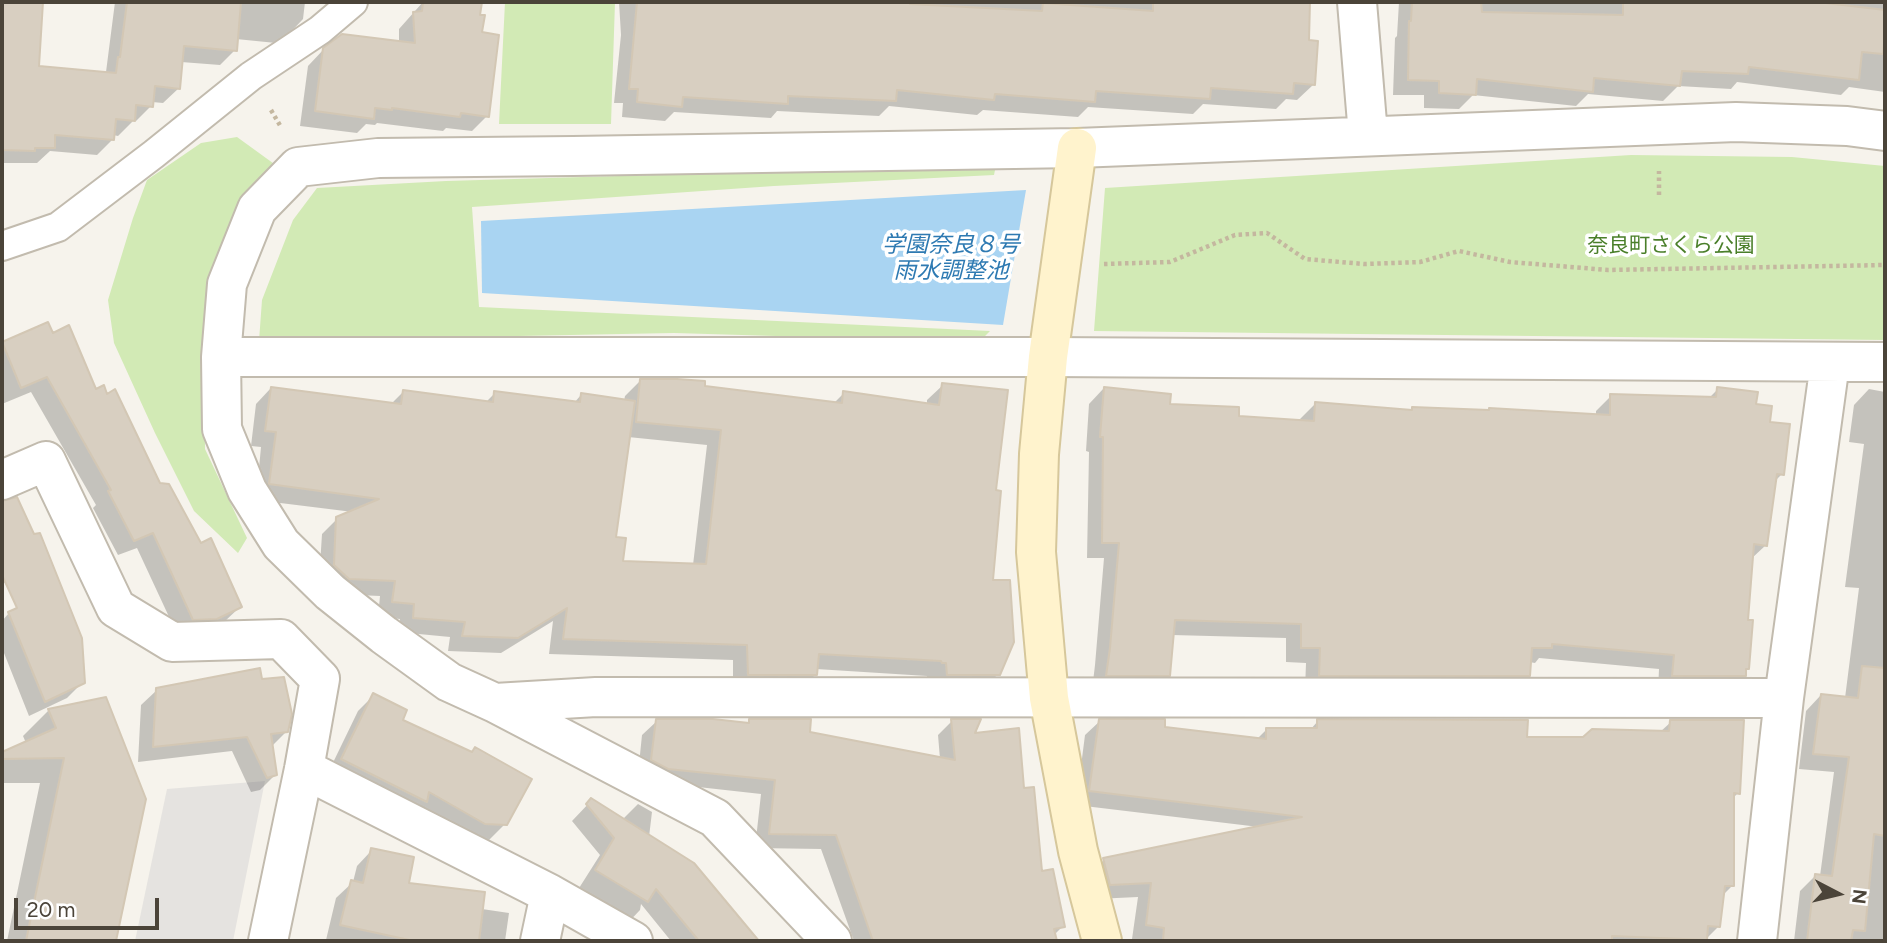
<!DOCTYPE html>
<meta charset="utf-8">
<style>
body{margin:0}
#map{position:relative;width:1887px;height:943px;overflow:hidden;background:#f6f3ec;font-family:Figtree,sans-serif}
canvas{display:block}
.frame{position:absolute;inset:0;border:4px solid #4b4439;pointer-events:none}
.north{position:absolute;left:1803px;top:859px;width:70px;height:70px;-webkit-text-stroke:5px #fff;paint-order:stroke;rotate:97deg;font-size:19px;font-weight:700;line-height:28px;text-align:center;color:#4b4439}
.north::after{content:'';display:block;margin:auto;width:24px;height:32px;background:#4b4439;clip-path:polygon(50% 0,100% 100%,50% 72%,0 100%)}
.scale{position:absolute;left:14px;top:898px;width:145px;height:32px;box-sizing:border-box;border:4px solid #4b4439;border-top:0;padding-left:9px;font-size:21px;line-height:24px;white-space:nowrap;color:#4b4439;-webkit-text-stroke:5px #fff;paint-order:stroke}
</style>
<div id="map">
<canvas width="1887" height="943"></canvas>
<div class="frame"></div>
<div class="north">N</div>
<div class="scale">20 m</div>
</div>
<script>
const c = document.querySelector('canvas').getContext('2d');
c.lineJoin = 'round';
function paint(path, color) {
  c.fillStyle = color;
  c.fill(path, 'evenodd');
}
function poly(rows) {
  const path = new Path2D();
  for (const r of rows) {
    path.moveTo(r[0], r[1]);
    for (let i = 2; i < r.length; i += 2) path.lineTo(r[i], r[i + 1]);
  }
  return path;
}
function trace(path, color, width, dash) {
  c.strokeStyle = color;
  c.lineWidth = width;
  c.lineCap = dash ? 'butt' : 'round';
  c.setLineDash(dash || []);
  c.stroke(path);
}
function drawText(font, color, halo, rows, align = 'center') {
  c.font = font + ' Figtree,"Noto Sans JP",sans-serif';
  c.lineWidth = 7;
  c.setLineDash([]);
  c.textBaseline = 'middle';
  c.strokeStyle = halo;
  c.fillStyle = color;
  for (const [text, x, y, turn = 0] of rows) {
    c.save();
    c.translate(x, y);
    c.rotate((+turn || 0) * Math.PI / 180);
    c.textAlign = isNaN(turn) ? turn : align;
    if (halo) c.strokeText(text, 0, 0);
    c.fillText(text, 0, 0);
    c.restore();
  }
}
paint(poly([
 [505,2,615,2,611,124,499,124],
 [237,137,277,166,240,216,204,321,205,449,247,538,238,553,194,511,155,433,114,343,108,300,133,218,147,180,201,143],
 [1631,155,1792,157,1885,166,1885,340,1094,331,1105,188],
 [996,165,994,175,774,186,472,207,479,307,990,331,979,342,674,333,259,341,262,300,293,220,317,188,446,181]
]), '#d2eab5');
paint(poly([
 [265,781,233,941,135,941,167,789]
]), '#e5e3e0');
paint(poly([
 [1026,190,1003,325,482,293,481,221]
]), '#a9d4f2');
paint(poly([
 [2,2,41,2,37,67,104,74,106,72,115,2,305,2,303,19,288,35,276,43,236,39,235,50,220,65,181,62,179,88,163,103,152,102,151,106,136,121,133,121,118,136,113,135,112,140,97,155,50,151,37,163,2,163],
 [423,2,480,2,477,16,487,116,472,131,446,128,443,131,377,123,375,125,366,124,357,133,300,126,308,66,324,49,399,42,399,29],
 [619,2,1308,2,1308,42,1313,85,1297,100,1286,99,1276,109,1203,104,1193,114,1088,107,1078,117,983,110,977,115,889,106,879,116,777,111,771,118,674,112,665,121,622,117,623,103,614,103,621,35],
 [1399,2,1885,2,1885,92,1849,87,1841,95,1737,82,1731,89,1678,86,1663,101,1588,94,1576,106,1473,95,1459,109,1424,108,1424,95,1393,95,1395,38,1397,36],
 [47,324,127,467,159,485,240,607,224,622,177,634,137,548,118,555,93,508,96,505,31,392,2,404,2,344],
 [640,381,833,404,844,393,927,405,927,400,943,385,994,492,991,582,998,674,983,690,932,690,931,678,927,678,927,676,816,669,815,675,800,690,733,690,733,660,549,654,553,621,501,653,448,651,450,637,398,632,400,619,378,617,380,596,334,594,319,581,322,534,337,519,353,512,256,500,261,447,251,446,256,404,271,388,391,404,403,392,485,403,495,393,574,403,581,395,624,401,625,396],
 [628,437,707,445,693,565,621,563,614,539],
 [1104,388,1168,405,1237,418,1300,422,1300,419,1315,404,1411,412,1596,416,1596,411,1611,396,1708,399,1718,389,1754,405,1768,424,1782,474,1774,482,1766,545,1751,559,1746,622,1747,668,1744,671,1744,675,1729,691,1658,691,1659,669,1539,658,1535,663,1529,662,1529,675,1513,690,1305,690,1306,663,1286,662,1286,638,1172,635,1168,675,1153,690,1092,690,1095,665,1104,558,1087,558,1089,452,1086,451,1089,404],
 [1869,389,1885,392,1885,941,1794,941,1800,891,1815,876,1820,876,1834,772,1799,769,1806,711,1821,695,1845,698,1859,588,1845,587,1864,444,1849,442,1854,405],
 [24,516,38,593,2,582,2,526],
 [9,613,83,682,67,698,29,716,2,648,2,621],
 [261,681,287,731,271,747,276,774,260,790,251,792,232,751,138,762,141,705,157,690],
 [374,695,505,824,489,840,469,838,327,775,358,711],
 [49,710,144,799,114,941,7,941,40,783,2,783,2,754,26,743,23,736],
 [657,721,746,724,749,721,940,759,938,735,952,721,972,735,1023,790,1041,873,1063,926,1054,935,1054,941,854,941,821,849,755,848,761,794,653,782,638,774,642,735],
 [1100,721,1256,740,1267,729,1310,730,1318,721,1525,739,1584,739,1660,732,1671,722,1738,793,1732,799,1733,885,1722,896,1718,927,1704,941,1149,941,1132,939,1138,897,1096,899,1089,874,1104,860,1259,827,1076,805,1085,735],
 [591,801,622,820,638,804,652,812,649,837,713,889,707,941,671,941,641,904,640,910,625,926,574,896,600,855,572,821],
 [372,850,406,884,482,909,509,913,505,941,326,940,336,898,353,882,357,866]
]), '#0003');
const building = poly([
 [2,2,43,2,39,66,116,73,118,57,120,57,127,2,241,2,237,51,184,46,180,89,155,86,153,107,136,105,135,121,116,119,114,140,55,135,55,148,35,148,35,151,3,150,2,2],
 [423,2,482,2,480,15,485,15,482,32,499,35,489,117,461,113,460,117,392,108,392,110,375,108,374,119,315,111,323,48,342,34,415,43,413,12,422,11,423,2],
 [637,2,910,2,910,4,1042,11,1043,3,1153,11,1153,2,1310,2,1309,40,1318,41,1315,85,1294,83,1293,94,1211,88,1210,99,1096,91,1095,102,995,94,994,100,897,90,896,101,788,96,788,104,683,97,682,107,637,102,638,89,629,89,637,2],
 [1412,2,1481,2,1482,12,1623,15,1623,2,1817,2,1885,10,1885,35,1883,54,1862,52,1859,80,1749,67,1748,74,1682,71,1680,86,1594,78,1593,92,1477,79,1476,95,1439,93,1439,81,1408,80,1409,21,1411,21,1412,2],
 [48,322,53,333,69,325,96,389,104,385,107,394,115,389,160,483,169,484,201,543,211,538,242,607,217,619,193,620,153,533,134,541,108,491,111,490,47,377,21,388,2,342,48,322],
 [640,379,677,379,705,381,705,386,842,403,843,391,939,405,942,383,1008,390,996,490,1001,491,993,580,1010,580,1014,642,1000,675,947,675,946,663,942,663,941,661,819,654,817,675,748,675,747,645,563,639,567,608,518,638,462,636,465,622,413,618,414,604,392,602,395,581,349,579,334,565,336,517,379,499,269,484,276,432,265,431,271,387,401,404,403,390,493,402,494,391,580,402,581,393,635,401,616,537,626,538,623,561,706,564,721,430,636,422,640,379],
 [1104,387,1171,394,1170,404,1239,407,1239,416,1314,421,1315,402,1412,410,1412,407,1489,410,1489,408,1610,415,1610,394,1716,397,1717,387,1758,392,1756,404,1772,406,1770,422,1790,424,1784,475,1777,474,1767,546,1754,544,1748,620,1753,620,1749,669,1746,669,1746,676,1672,676,1674,655,1552,644,1552,648,1532,648,1530,676,1319,676,1320,648,1301,648,1301,624,1175,620,1170,676,1106,676,1110,648,1119,543,1102,543,1103,437,1100,437,1104,387],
 [17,497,34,534,40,533,82,638,85,683,45,702,8,612,17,608,2,575,2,501,17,497],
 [1862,666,1885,668,1885,836,1874,834,1865,931,1853,930,1851,941,1807,941,1815,874,1832,876,1849,757,1813,754,1821,694,1858,698,1862,666],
 [260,668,262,679,284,677,292,714,288,732,271,734,277,775,267,778,247,737,153,747,156,688,260,668],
 [373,693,407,710,403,720,472,752,475,747,532,779,507,825,485,824,429,792,427,802,341,759,373,693],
 [106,697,146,799,116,941,26,941,64,758,2,759,2,752,56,728,48,709,106,697],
 [656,719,713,719,749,723,749,719,811,719,810,732,955,760,951,719,981,719,975,733,1019,728,1024,788,1034,787,1042,871,1053,869,1065,927,1054,929,1057,941,873,941,836,835,769,834,775,780,668,769,651,760,656,719],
 [1099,719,1165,719,1165,727,1266,739,1266,728,1317,728,1317,719,1528,720,1527,737,1583,737,1592,729,1669,731,1670,720,1744,720,1740,794,1734,793,1734,886,1725,886,1720,927,1708,926,1707,940,1612,936,1612,941,1163,941,1164,928,1146,925,1151,883,1110,885,1103,858,1302,817,1089,791,1099,719],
 [591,798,694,863,759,941,699,941,656,889,648,902,595,870,614,838,586,804,591,798],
 [371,848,414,857,409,883,485,892,479,941,414,941,340,925,351,880,363,883,371,848]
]);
paint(building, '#d8cfc1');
trace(building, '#d3c7b4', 2);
const lane = poly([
 [2,246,58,227,154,154,251,76,320,30,353,2]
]);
const street = poly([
 [1357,2,1368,135],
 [221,357,1048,357,1885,362],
 [2,480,46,461,116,608,172,642,281,639,320,679,304,769,268,941],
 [495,703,596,697,1784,698],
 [304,769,550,894,633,941],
 [540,941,550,894],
 [832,941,715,818,495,703,449,682,384,635,330,592,281,544,247,490,222,429,221,357,227,284,257,209,298,167,378,158,573,156,1077,148,1736,122,1847,126,1885,131],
 [1757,941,1784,698,1830,363]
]);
const secondary = poly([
 [1077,148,1048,357,1039,454,1036,552,1049,698,1078,851,1102,941]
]);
trace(lane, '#c2bbae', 32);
trace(street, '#c2bbae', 42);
trace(secondary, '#d6c79b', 42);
trace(poly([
 [271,110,281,127],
 [1659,195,1659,171],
 [1104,264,1170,262,1235,235,1267,233,1305,259,1364,264,1420,262,1459,251,1510,262,1608,270,1885,265]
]), '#c4b79f', 4.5, [3.5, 3.5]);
trace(lane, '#fff', 28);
trace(street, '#fff', 38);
trace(secondary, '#fff3cd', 38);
drawText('21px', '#4a7f2a', '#fff', [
 ["奈良町さくら公園",1671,246]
]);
drawText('italic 23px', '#2e7ab2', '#fff', [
 ["学園奈良８号",951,245],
 ["雨水調整池",951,271]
]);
</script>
